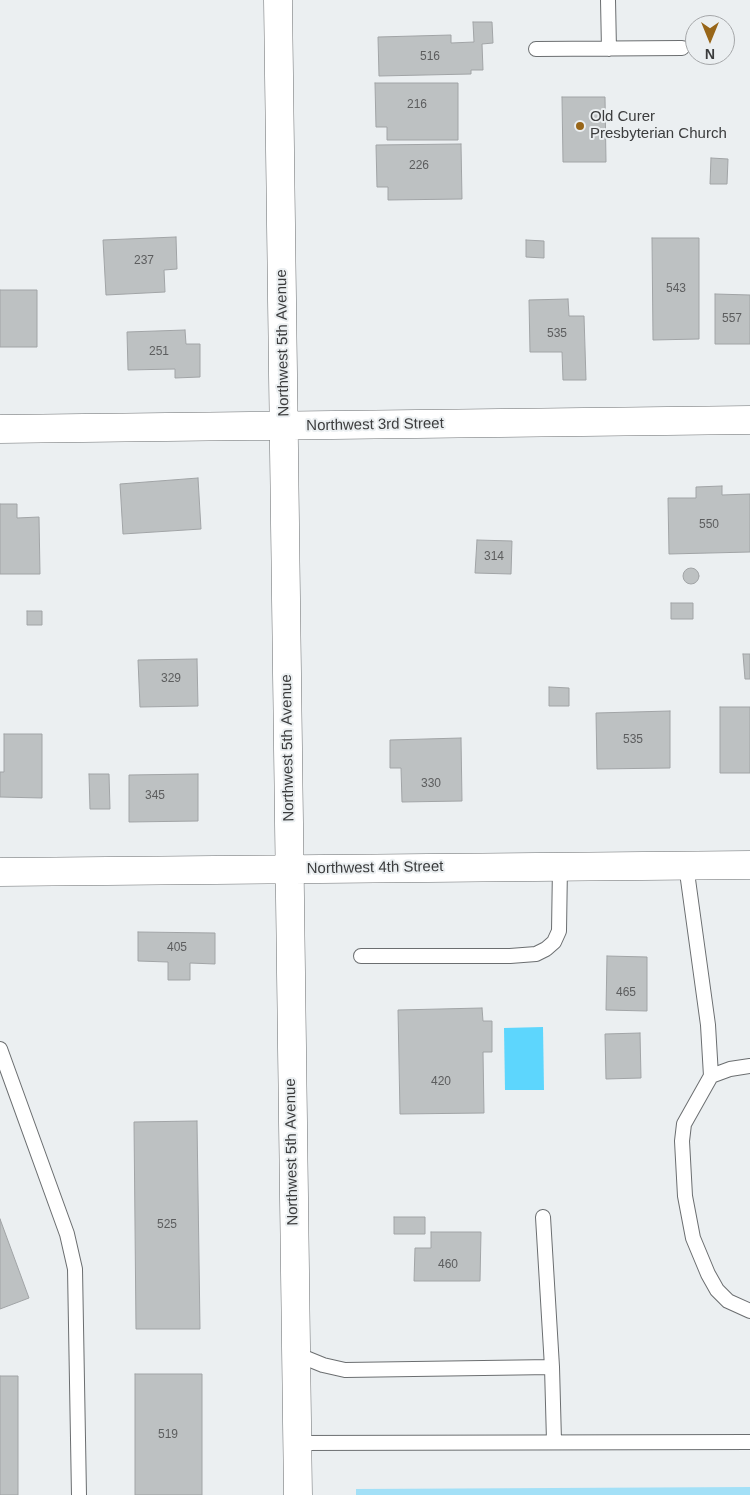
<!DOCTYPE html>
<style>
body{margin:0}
#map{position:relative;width:750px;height:1495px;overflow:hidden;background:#ebeff1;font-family:Helvetica,sans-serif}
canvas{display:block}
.north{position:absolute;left:685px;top:15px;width:50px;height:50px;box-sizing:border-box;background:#ebeff1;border:1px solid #a5a7a9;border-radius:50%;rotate:180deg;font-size:14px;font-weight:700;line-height:20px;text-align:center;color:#3b3c3d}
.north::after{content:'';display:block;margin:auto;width:18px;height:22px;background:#986619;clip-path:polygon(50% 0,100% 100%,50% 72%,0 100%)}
</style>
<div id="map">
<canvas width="750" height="1495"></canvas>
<div class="north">N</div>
</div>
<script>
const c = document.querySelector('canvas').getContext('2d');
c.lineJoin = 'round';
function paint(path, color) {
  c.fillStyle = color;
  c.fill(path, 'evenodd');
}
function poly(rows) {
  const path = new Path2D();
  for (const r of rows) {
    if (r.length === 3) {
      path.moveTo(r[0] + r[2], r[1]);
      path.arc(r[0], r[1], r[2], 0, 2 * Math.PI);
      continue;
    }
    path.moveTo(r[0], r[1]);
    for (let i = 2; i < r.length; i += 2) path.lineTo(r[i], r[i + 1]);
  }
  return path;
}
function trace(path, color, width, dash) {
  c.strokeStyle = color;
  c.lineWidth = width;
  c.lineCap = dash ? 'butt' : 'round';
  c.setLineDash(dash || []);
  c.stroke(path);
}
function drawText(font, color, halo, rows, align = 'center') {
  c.font = font + ' Helvetica,sans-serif';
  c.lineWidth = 4;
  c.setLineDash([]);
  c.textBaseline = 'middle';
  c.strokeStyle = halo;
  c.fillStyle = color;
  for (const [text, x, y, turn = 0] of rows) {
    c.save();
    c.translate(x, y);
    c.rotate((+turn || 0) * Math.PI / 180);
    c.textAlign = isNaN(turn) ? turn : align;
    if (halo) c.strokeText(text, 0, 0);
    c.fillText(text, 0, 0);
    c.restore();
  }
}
paint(poly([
 [750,1487,750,1495,356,1495,356,1489]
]), '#a3e0f7');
paint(poly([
 [543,1027,544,1090,505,1090,504,1028]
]), '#5dd6fd');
const building = poly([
 [473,22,492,22,493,43,482,44,483,70,471,70,471,74,379,76,378,37,451,35,451,43,474,42,473,22],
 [375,83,458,83,458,140,387,140,387,127,376,127,375,83],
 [562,97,605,97,606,162,563,162,562,97],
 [461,144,462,199,388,200,388,187,377,187,376,145,461,144],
 [711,158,728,159,727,184,710,184,711,158],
 [176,237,177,269,164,270,165,292,106,295,103,240,176,237],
 [652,238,699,238,699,339,653,340,652,238],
 [526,240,544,241,544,258,526,257,526,240],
 [0,290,37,290,37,347,0,347,0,290],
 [715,294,750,295,750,344,715,344,715,294],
 [568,299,569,316,584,316,586,380,563,380,562,352,530,352,529,300,568,299],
 [185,330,186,344,200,344,200,377,175,378,175,369,128,370,127,332,185,330],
 [198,478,201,529,123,534,120,484,198,478],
 [722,486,722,495,750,494,750,552,669,554,668,498,696,498,696,487,722,486],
 [0,504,17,504,17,518,39,517,40,574,0,574,0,504],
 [477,540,512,541,511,574,475,573,477,540],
 [691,576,8],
 [671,603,693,603,693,619,671,619,671,603],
 [27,611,42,611,42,625,27,625,27,611],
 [743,654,750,654,750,679,745,679,743,654],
 [197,659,198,706,140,707,138,660,197,659],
 [549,687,569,688,569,706,549,706,549,687],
 [720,707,750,707,750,773,720,773,720,707],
 [670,711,670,768,597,769,596,713,670,711],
 [4,734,42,734,42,798,0,797,0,772,4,772,4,734],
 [461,738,462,801,402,802,401,768,390,768,390,740,461,738],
 [89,774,109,774,110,809,90,809,89,774],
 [198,774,198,821,129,822,129,775,198,774],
 [138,932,215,933,215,964,190,963,190,980,168,980,168,962,138,961,138,932],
 [607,956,647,957,647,1011,606,1010,607,956],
 [482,1008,483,1021,492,1021,492,1052,483,1052,484,1113,400,1114,398,1010,482,1008],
 [640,1033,641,1078,606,1079,605,1034,640,1033],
 [197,1121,200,1329,136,1329,134,1122,197,1121],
 [394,1217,425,1217,425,1234,394,1234,394,1217],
 [0,1219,29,1298,0,1309,0,1219],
 [431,1232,481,1232,480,1281,414,1281,415,1248,431,1248,431,1232],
 [135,1374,202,1374,202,1495,135,1495,135,1374],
 [0,1376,18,1376,18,1495,0,1495,0,1376]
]);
paint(building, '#bdc1c2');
trace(building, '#a1a4a6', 1);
const lane = poly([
 [608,0,609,49],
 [536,49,682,48],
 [686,865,708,1025,711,1076,684,1124,682,1141,685,1196,693,1238,708,1274,717,1290,728,1301,750,1311],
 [361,956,510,956,536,954,546,949,554,942,559,931,560,866],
 [0,1049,67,1234,75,1269,79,1495],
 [711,1076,730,1069,750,1066],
 [543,1217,552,1367,554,1441],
 [296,1354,323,1365,345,1370,552,1367],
 [297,1443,750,1442]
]);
const street = poly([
 [278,0,298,1495],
 [0,429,750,420],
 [0,872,750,865]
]);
trace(lane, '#6b6e70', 16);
trace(street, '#6b6e70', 29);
trace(lane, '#fff', 14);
trace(street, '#fff', 28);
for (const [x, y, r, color] of [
 [580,126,5,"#986619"]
]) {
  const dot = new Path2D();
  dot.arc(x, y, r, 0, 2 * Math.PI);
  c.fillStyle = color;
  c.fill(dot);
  trace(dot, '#ebeff1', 2);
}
drawText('12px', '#5c5d5e', null, [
 ["516",430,57],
 ["216",417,105],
 ["226",419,166],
 ["237",144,261],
 ["543",676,289],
 ["557",732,319],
 ["535",557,334],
 ["251",159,352],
 ["550",709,525],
 ["314",494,557],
 ["329",171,679],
 ["535",633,740],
 ["330",431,784],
 ["345",155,796],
 ["405",177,948],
 ["465",626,993],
 ["420",441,1082],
 ["525",167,1225],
 ["460",448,1265],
 ["519",168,1435]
]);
drawText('15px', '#3b3c3d', '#ebeff1', [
 ["Old Curer",590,117],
 ["Presbyterian Church",590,134]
], 'left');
drawText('15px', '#3b3c3d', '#ebeff1', [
 ["Northwest 5th Avenue",283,343,-91],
 ["Northwest 3rd Street",375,425,-1],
 ["Northwest 5th Avenue",288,748,-91],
 ["Northwest 4th Street",375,868,-1],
 ["Northwest 5th Avenue",292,1152,-91]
]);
</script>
